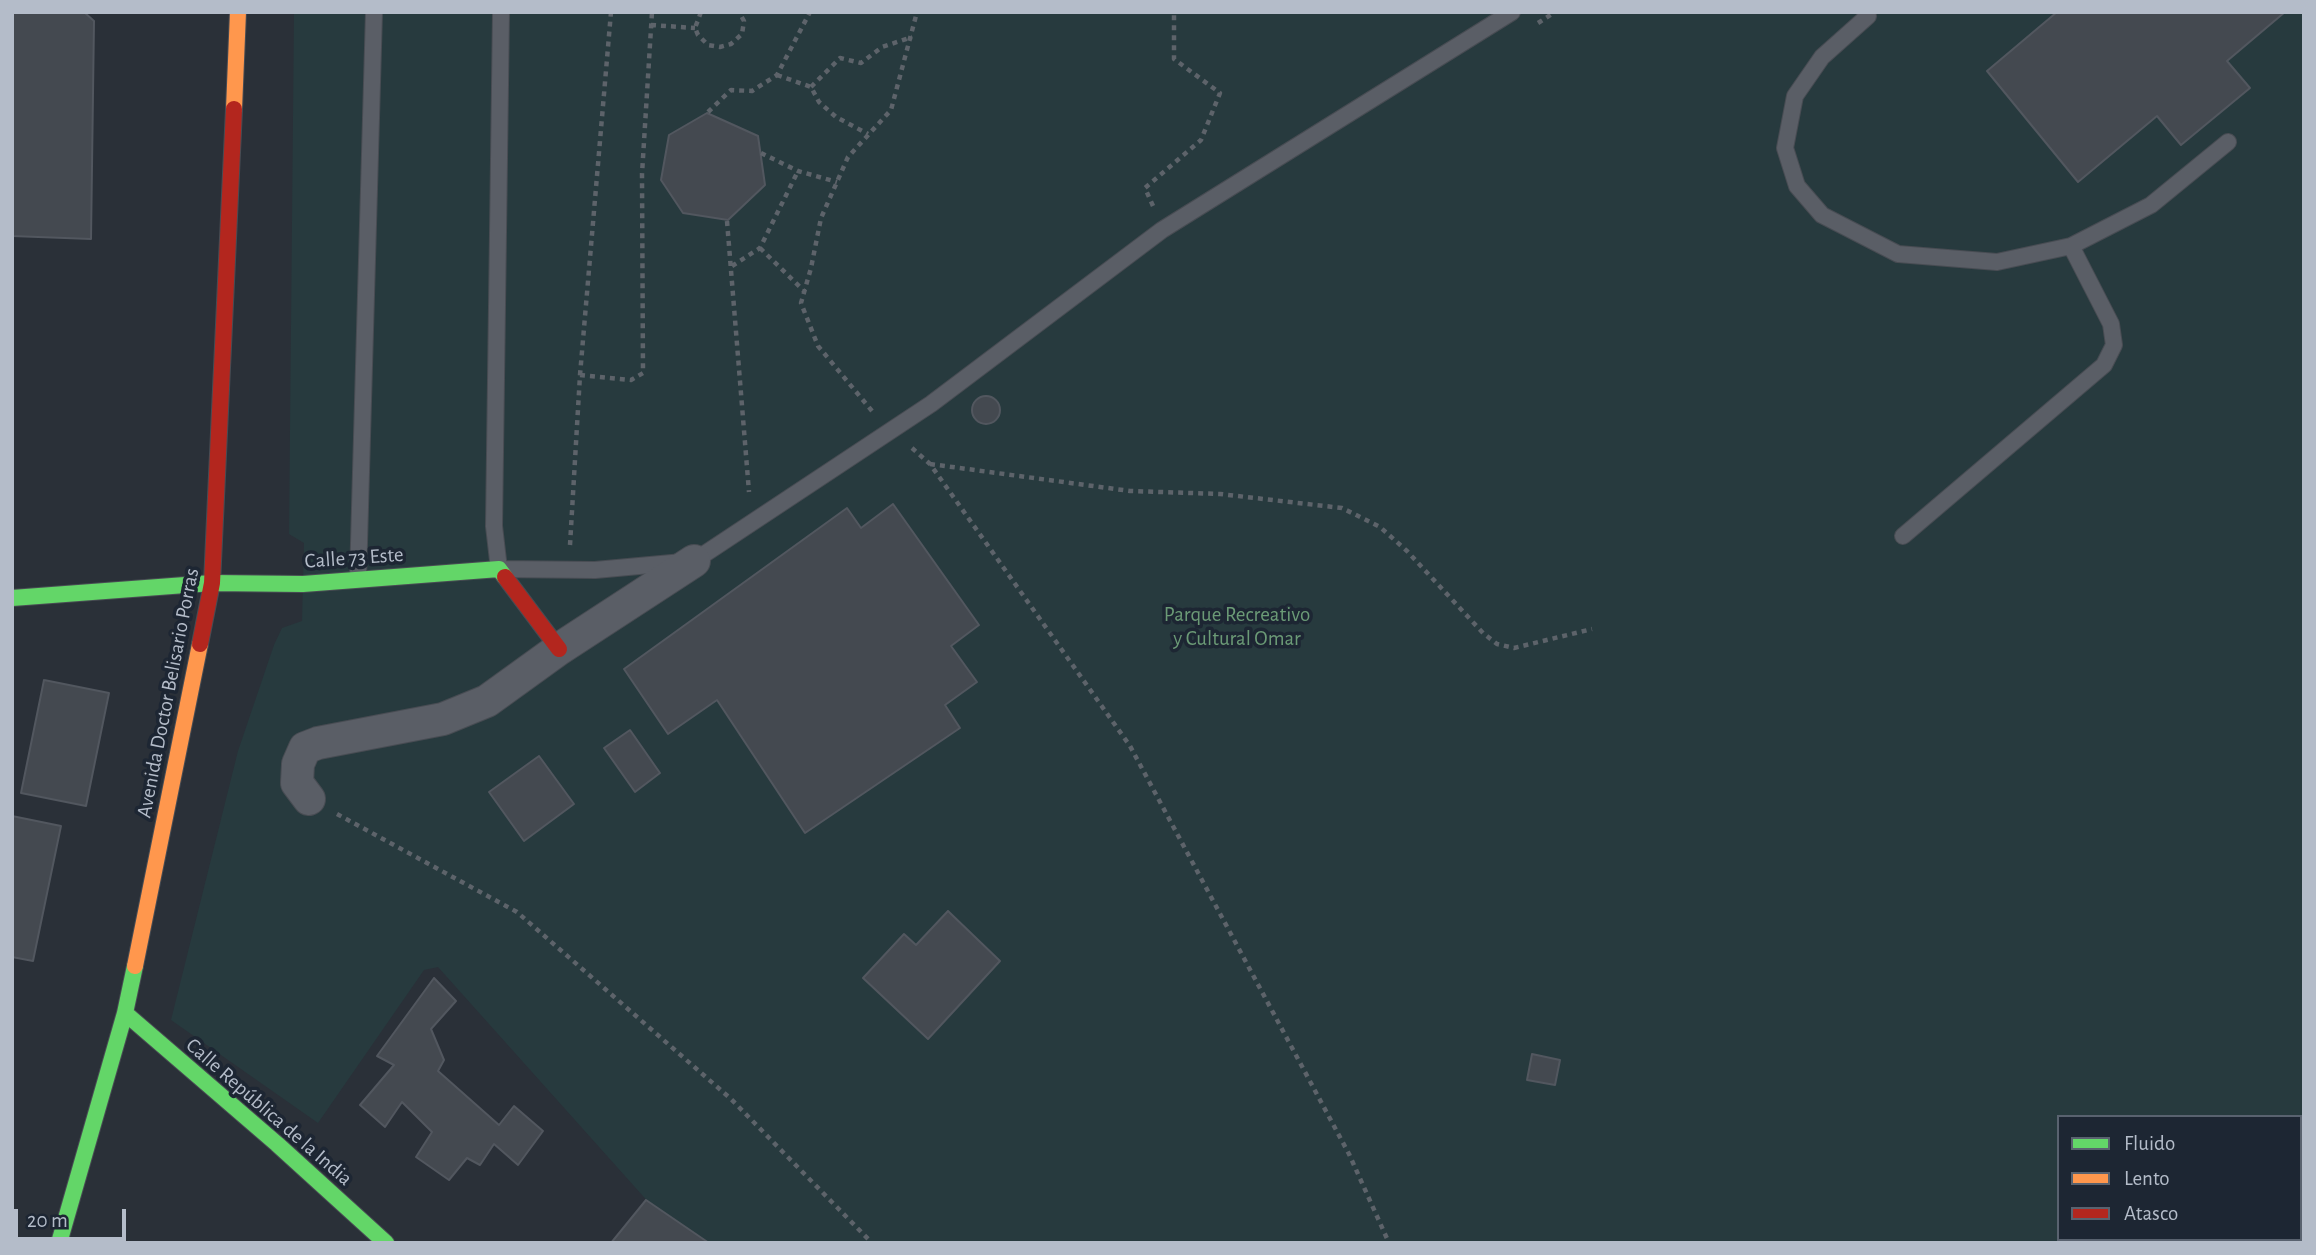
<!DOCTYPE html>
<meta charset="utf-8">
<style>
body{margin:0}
#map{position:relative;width:2316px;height:1255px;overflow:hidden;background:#2a3038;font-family:"Alegreya Sans",sans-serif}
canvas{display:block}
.frame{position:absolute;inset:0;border:14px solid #b4bcc9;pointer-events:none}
.legend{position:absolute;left:2057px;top:1115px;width:245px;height:126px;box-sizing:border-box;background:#1d2633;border:2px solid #59626f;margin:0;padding:9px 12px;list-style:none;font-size:21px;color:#b4bcc9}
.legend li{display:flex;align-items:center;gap:14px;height:35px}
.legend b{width:35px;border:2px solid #59626f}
.scale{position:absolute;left:14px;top:1209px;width:112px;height:32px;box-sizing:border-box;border:4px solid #b4bcc9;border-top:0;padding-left:9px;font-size:21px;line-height:24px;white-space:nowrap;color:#b4bcc9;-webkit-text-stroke:5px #1d2633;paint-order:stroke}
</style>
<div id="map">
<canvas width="2316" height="1255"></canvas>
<div class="frame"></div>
<ul class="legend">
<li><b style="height:9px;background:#63d668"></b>Fluido</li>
<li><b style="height:9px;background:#ff974d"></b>Lento</li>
<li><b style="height:9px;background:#b3261e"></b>Atasco</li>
</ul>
<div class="scale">20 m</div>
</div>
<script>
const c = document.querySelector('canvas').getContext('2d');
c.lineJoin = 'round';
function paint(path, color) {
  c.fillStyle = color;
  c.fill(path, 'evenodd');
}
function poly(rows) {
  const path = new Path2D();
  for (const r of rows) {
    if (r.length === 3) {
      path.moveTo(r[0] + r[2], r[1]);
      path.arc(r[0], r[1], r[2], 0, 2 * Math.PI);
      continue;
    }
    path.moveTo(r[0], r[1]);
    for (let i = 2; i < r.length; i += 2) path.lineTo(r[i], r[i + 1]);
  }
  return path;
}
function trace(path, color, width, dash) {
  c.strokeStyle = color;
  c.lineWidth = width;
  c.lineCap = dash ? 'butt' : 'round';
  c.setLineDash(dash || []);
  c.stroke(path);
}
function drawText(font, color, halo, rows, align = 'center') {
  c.font = font + ' "Alegreya Sans",sans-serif';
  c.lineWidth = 7;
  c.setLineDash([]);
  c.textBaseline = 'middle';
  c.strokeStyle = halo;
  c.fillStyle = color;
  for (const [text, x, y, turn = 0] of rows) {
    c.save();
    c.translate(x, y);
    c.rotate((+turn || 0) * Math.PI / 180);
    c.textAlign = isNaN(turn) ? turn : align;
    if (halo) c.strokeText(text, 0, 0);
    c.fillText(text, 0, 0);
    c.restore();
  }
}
paint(poly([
 [294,12,2304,12,2304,1243,685,1243,438,967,424,970,318,1123,171,1020,238,751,274,645,282,628,302,621,304,543,289,534],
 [2059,1117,2300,1117,2300,1239,2059,1239]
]), '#273a3e');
const building = poly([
 [12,12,84,12,94,21,91,239,12,236,12,12],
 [2057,12,2285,12,2227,61,2250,88,2181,145,2157,116,2078,182,1987,71,2057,12],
 [707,113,758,136,765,185,728,220,683,213,661,180,669,135,707,113],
 [986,410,14],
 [893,504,979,625,951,646,977,682,945,705,960,728,805,833,717,700,668,734,624,669,847,508,861,528,893,504],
 [44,680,109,693,86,806,21,793,44,680],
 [630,730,660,773,635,792,604,748,630,730],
 [539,756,574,804,524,841,489,792,539,756],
 [12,816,61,826,33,961,12,957,12,816],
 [948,911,1000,961,928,1039,863,978,904,934,916,945,948,911],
 [434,978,456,1001,431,1029,444,1060,438,1071,499,1125,514,1106,543,1131,518,1165,494,1144,480,1165,467,1158,449,1180,416,1157,432,1132,402,1102,385,1127,360,1105,394,1065,377,1056,434,978],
 [1532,1054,1560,1060,1555,1085,1527,1080,1532,1054],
 [646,1200,709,1243,611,1243,646,1200]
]);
paint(building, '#444950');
trace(building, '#52575f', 2);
const lane = poly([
 [501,12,494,526,499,569,595,570,694,561,931,404,1162,230,1512,12],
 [1865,12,1868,16,1822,57,1795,96,1785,148,1797,186,1822,215,1898,254,1997,262,2071,246,2151,205,2228,142],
 [1903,536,2104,365,2114,345,2111,324,2071,246],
 [358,578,374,12]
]);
const street = poly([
 [309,799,297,783,298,764,305,748,318,743,443,719,487,701,559,649,694,561]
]);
const fast = poly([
 [12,598,212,583,303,584,499,569,505,577],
 [125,1013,277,1144,386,1243],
 [59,1243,125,1013,135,966]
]);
const slow = poly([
 [234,109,238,12],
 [135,966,200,644]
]);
const jam = poly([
 [505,577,559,649],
 [200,644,212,583,234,109]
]);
trace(lane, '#484c53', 18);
trace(street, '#484c53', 34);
trace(fast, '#484c53', 18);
trace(slow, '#484c53', 18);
trace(jam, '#484c53', 18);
trace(poly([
 [701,12,695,28,698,35,708,45,720,47,731,44,742,34,744,21,739,12],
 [1538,23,1555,12],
 [651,25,695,28],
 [777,75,811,87,819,102,836,117,868,134],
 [811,87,840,58,861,63,882,47,912,37],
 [708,112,731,90,752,91,777,75,810,12],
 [761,153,798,171,837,182],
 [1153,206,1145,188,1201,140,1220,93,1174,59,1174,12],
 [727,221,749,492],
 [760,248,805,292],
 [732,266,760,248,798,171],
 [580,375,631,380,643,373,642,174,652,12],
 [872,411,818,346,801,303,811,268,821,218,848,157,891,110,917,12],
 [912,448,930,464,1130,746,1349,1154,1389,1243],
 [930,464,1130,491,1220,494,1342,508,1380,527,1407,551,1483,633,1497,644,1514,648,1592,629],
 [570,545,580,375,611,12],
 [337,814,517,912,731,1099,872,1243]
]), '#5d636a', 4.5, [5, 5]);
trace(lane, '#5a5e66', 16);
trace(street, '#5a5e66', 32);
trace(fast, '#63d668', 16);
trace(slow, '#ff974d', 16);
trace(jam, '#b3261e', 16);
drawText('21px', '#b4bcc9', '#1d2633', [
 ["Calle 73 Este",354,558,-4],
 ["Avenida Doctor Belisario Porras",168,693,-79],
 ["Calle República de la India",269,1112,41]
]);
drawText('21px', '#6b9a76', '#1d2633', [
 ["Parque Recreativo",1237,615],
 ["y Cultural Omar",1237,639]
]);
</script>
